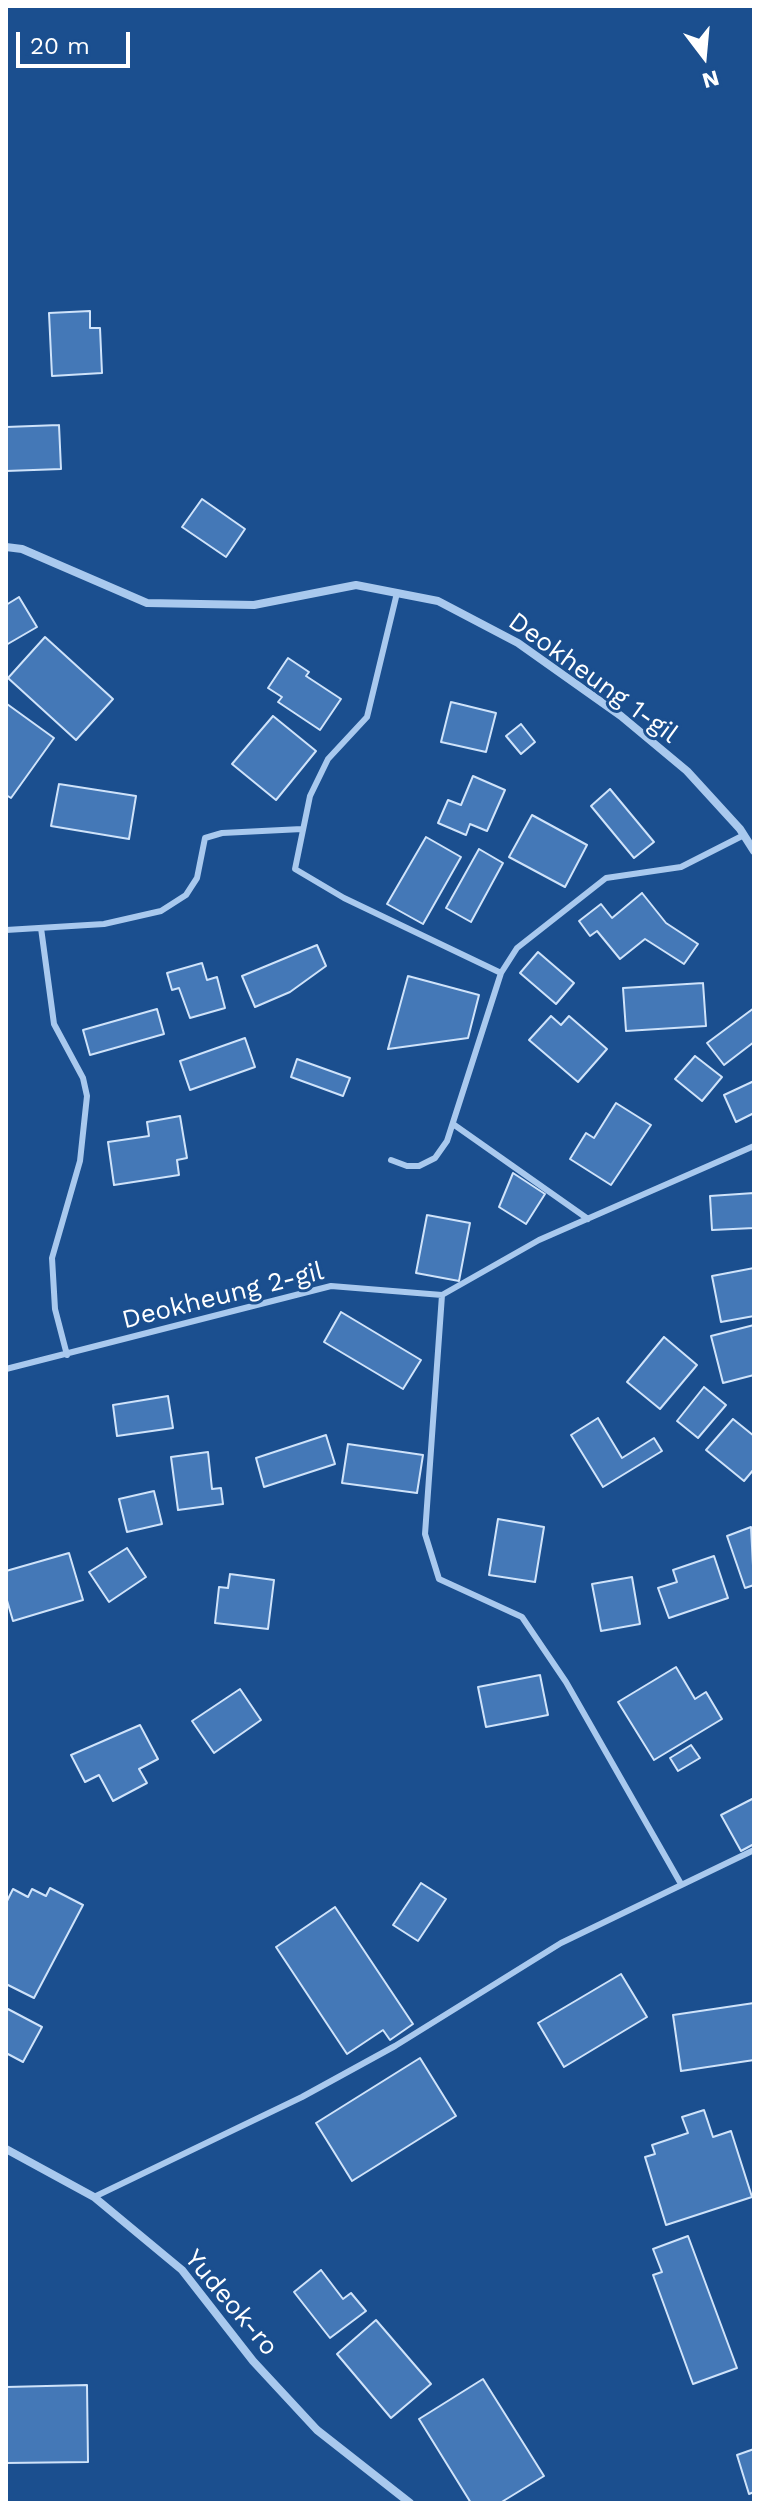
<!DOCTYPE html>
<style>
body{margin:0}
#map{position:relative;width:760px;height:2509px;overflow:hidden;background:#1b4f8f;font-family:"Work Sans",sans-serif}
canvas{display:block}
.frame{position:absolute;inset:0;border:8px solid #fff;pointer-events:none}
.north{position:absolute;left:664px;top:16px;width:80px;height:80px;-webkit-text-stroke:6px #1b4f8f;paint-order:stroke;rotate:164deg;font-size:22px;font-weight:700;line-height:32px;text-align:center;color:#fff}
.north::after{content:'';display:block;margin:auto;width:28px;height:36px;background:#fff;clip-path:polygon(50% 0,100% 100%,50% 72%,0 100%)}
.scale{position:absolute;left:16px;top:32px;width:114px;height:36px;box-sizing:border-box;border:4px solid #fff;border-top:0;padding-left:10px;font-size:24px;line-height:28px;white-space:nowrap;color:#fff;-webkit-text-stroke:6px #1b4f8f;paint-order:stroke}
</style>
<div id="map">
<canvas width="760" height="2509"></canvas>
<div class="frame"></div>
<div class="north">N</div>
<div class="scale">20 m</div>
</div>
<script>
const c = document.querySelector('canvas').getContext('2d');
c.lineJoin = 'round';
function paint(path, color) {
  c.fillStyle = color;
  c.fill(path, 'evenodd');
}
function poly(rows) {
  const path = new Path2D();
  for (const r of rows) {
    path.moveTo(r[0], r[1]);
    for (let i = 2; i < r.length; i += 2) path.lineTo(r[i], r[i + 1]);
  }
  return path;
}
function trace(path, color, width, dash) {
  c.strokeStyle = color;
  c.lineWidth = width;
  c.lineCap = dash ? 'butt' : 'round';
  c.setLineDash(dash || []);
  c.stroke(path);
}
function drawText(font, color, halo, rows, align = 'center') {
  c.font = font + ' "Work Sans",sans-serif';
  c.lineWidth = 6;
  c.setLineDash([]);
  c.textBaseline = 'middle';
  c.strokeStyle = halo;
  c.fillStyle = color;
  for (const [text, x, y, turn = 0] of rows) {
    c.save();
    c.translate(x, y);
    c.rotate((+turn || 0) * Math.PI / 180);
    c.textAlign = isNaN(turn) ? turn : align;
    if (halo) c.strokeText(text, 0, 0);
    c.fillText(text, 0, 0);
    c.restore();
  }
}
const building = poly([
 [90,311,90,328,100,328,102,373,52,376,49,313,90,311],
 [59,425,61,469,6,471,6,427,59,425],
 [202,499,245,529,226,557,182,527,202,499],
 [19,597,37,627,6,645,6,605,19,597],
 [45,637,113,699,76,740,8,678,45,637],
 [288,658,309,672,306,676,341,699,320,730,278,702,282,697,268,688,288,658],
 [451,702,496,713,486,752,441,742,451,702],
 [7,704,54,738,11,798,6,795,7,704],
 [273,716,316,751,276,800,232,764,273,716],
 [521,724,535,742,521,754,506,736,521,724],
 [473,776,505,790,487,831,470,824,466,835,438,823,448,800,461,805,473,776],
 [59,784,136,796,129,839,51,826,59,784],
 [610,789,654,842,634,858,591,806,610,789],
 [532,815,587,845,565,887,509,857,532,815],
 [426,837,461,857,423,924,387,904,426,837],
 [479,849,503,863,471,922,446,908,479,849],
 [642,893,666,923,698,944,684,964,645,939,620,959,597,931,590,936,579,921,601,904,612,918,642,893],
 [317,945,326,966,290,992,255,1007,242,976,317,945],
 [538,952,574,983,556,1004,520,973,538,952],
 [202,963,207,980,217,977,225,1008,190,1018,179,988,172,990,167,973,202,963],
 [408,976,479,995,468,1038,388,1049,408,976],
 [703,983,706,1026,626,1031,623,988,703,983],
 [754,1008,754,1042,724,1065,707,1043,754,1008],
 [157,1009,164,1034,90,1055,83,1030,157,1009],
 [551,1016,561,1025,569,1016,607,1049,578,1082,529,1040,551,1016],
 [245,1038,255,1067,190,1090,180,1061,245,1038],
 [695,1056,722,1077,702,1101,675,1079,695,1056],
 [297,1059,350,1078,343,1096,291,1077,297,1059],
 [754,1081,754,1113,736,1122,724,1095,754,1081],
 [616,1103,651,1125,611,1185,570,1159,586,1133,594,1138,616,1103],
 [180,1116,187,1158,177,1160,179,1175,114,1185,108,1142,149,1136,147,1122,180,1116],
 [513,1173,545,1194,526,1224,499,1207,513,1173],
 [754,1193,754,1228,712,1230,710,1196,754,1193],
 [427,1215,470,1223,459,1281,416,1273,427,1215],
 [754,1268,754,1316,721,1322,712,1276,754,1268],
 [341,1312,421,1360,403,1389,324,1342,341,1312],
 [754,1325,754,1375,723,1383,711,1336,754,1325],
 [664,1337,697,1365,660,1409,627,1382,664,1337],
 [704,1387,726,1405,698,1438,677,1421,704,1387],
 [168,1396,173,1428,117,1436,113,1405,168,1396],
 [598,1418,622,1458,654,1438,662,1451,603,1487,571,1435,598,1418],
 [733,1419,754,1436,754,1469,744,1481,706,1450,733,1419],
 [326,1435,335,1464,264,1487,256,1458,326,1435],
 [348,1444,423,1455,417,1493,342,1483,348,1444],
 [208,1452,212,1489,221,1488,223,1504,178,1510,171,1457,208,1452],
 [154,1491,162,1524,127,1532,119,1499,154,1491],
 [498,1519,544,1527,535,1582,489,1575,498,1519],
 [751,1527,754,1585,745,1588,727,1536,751,1527],
 [127,1548,146,1577,109,1602,89,1572,127,1548],
 [69,1553,83,1600,13,1621,6,1597,6,1571,69,1553],
 [714,1556,728,1598,669,1618,658,1588,677,1582,673,1570,714,1556],
 [230,1574,274,1580,268,1629,215,1623,219,1587,228,1588,230,1574],
 [632,1577,640,1624,601,1631,592,1584,632,1577],
 [676,1667,695,1699,706,1692,722,1719,654,1760,618,1702,676,1667],
 [540,1675,548,1715,486,1727,478,1687,540,1675],
 [240,1689,261,1720,214,1753,192,1721,240,1689],
 [140,1725,158,1759,139,1769,147,1783,113,1801,99,1775,85,1782,71,1755,140,1725],
 [691,1745,700,1758,678,1771,670,1758,691,1745],
 [754,1798,754,1844,741,1851,721,1815,754,1798],
 [421,1883,446,1899,418,1941,393,1925,421,1883],
 [50,1888,83,1905,34,1998,6,1984,6,1903,13,1889,28,1897,32,1889,46,1896,50,1888],
 [335,1907,413,2024,390,2040,383,2030,347,2054,276,1947,335,1907],
 [621,1974,647,2017,564,2067,538,2023,621,1974],
 [754,2003,754,2060,681,2071,673,2015,754,2003],
 [6,2008,42,2027,23,2062,6,2053,6,2008],
 [420,2058,456,2116,352,2181,316,2123,420,2058],
 [704,2110,713,2137,731,2131,752,2197,666,2225,645,2157,655,2154,652,2145,688,2133,682,2117,704,2110],
 [688,2236,737,2368,693,2384,653,2275,662,2272,653,2249,688,2236],
 [321,2270,343,2299,351,2293,366,2311,330,2338,294,2292,321,2270],
 [376,2320,431,2384,391,2418,337,2354,376,2320],
 [483,2379,544,2476,500,2503,471,2503,419,2419,483,2379],
 [87,2385,88,2462,6,2463,6,2387,87,2385],
 [754,2449,754,2492,749,2494,737,2455,754,2449]
]);
paint(building, '#4478b7');
trace(building, '#cfe3fa', 2);
trace(poly([
 [397,593,367,717,328,759,310,796,295,869,344,898,501,973],
 [41,928,54,1024,83,1078,87,1096,80,1161,52,1258,55,1309,67,1355],
 [6,930,104,924,161,911,186,895,197,878,205,838,222,833,302,829],
 [453,1124,588,1219],
 [391,1160,407,1166,419,1166,435,1158,447,1141,501,973,517,948,606,878,681,867,744,835],
 [442,1295,425,1534,439,1579,522,1617,566,1682,681,1884],
 [6,1369,331,1286,442,1295,539,1240,754,1146],
 [94,2197,302,2097,395,2046,561,1943,754,1850]
]), '#a9c9ee', 6);
trace(poly([
 [6,547,22,549,147,603,254,605,356,585,438,601,518,643,621,716,687,771,740,829,754,851],
 [6,2149,94,2197,182,2270,253,2361,317,2430,410,2503]
]), '#a9c9ee', 8);
drawText('26px', '#fff', '#1b4f8f', [
 ["Deokheung 1-gil",593,678,36],
 ["Deokheung 2-gil",223,1296,-14],
 ["Yudeok-ro",231,2303,50]
]);
</script>
